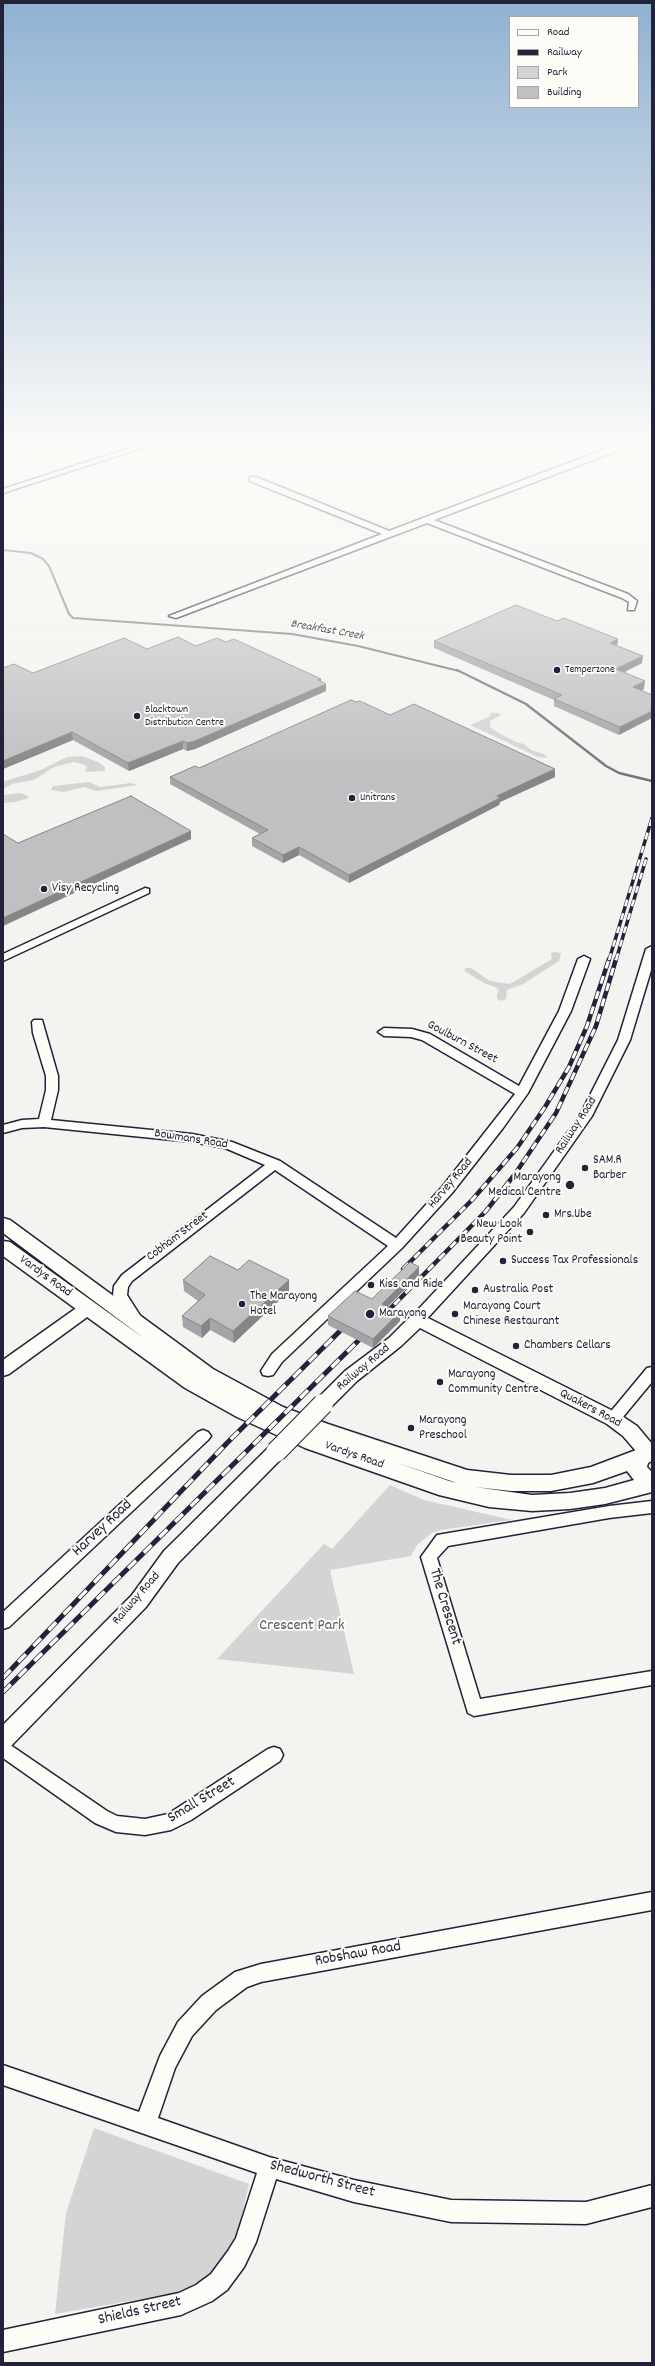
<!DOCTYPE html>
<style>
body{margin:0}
#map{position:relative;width:655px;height:2366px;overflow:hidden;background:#f4f3ef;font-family:Dekko,sans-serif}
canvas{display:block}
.frame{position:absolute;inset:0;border:4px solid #22223b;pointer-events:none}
.legend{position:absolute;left:509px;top:16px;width:130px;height:92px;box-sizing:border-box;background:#fdfcf7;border:1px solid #a5a5ac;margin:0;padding:5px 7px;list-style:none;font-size:12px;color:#22223b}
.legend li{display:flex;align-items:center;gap:8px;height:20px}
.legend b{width:20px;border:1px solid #a5a5ac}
</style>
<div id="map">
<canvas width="655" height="2366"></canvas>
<div class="frame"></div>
<ul class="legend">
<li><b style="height:5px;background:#fdfcf7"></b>Road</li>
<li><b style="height:5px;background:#22223b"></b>Railway</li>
<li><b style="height:11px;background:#d5d4d5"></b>Park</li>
<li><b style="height:11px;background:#c0bfc2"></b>Building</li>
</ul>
</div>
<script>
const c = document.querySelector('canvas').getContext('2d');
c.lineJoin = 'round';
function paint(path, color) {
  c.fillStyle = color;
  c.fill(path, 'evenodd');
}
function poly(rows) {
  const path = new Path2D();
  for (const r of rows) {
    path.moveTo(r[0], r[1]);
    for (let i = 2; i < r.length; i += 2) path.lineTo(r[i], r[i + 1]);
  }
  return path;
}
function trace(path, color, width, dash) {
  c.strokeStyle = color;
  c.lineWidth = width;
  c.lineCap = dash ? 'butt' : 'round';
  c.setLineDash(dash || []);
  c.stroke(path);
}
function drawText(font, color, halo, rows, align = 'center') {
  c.font = font + ' Dekko,sans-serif';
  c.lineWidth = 4;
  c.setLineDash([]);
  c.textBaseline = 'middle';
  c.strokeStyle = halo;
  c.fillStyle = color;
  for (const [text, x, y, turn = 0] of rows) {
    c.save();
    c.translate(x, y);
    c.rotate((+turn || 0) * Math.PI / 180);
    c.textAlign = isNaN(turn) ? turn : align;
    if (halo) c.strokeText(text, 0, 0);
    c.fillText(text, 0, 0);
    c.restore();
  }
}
paint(poly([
 [491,713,499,713,501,715,490,721,490,727,495,731,516,742,524,744,531,750,544,754,548,758,538,757,470,725,489,717],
 [82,756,98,762,105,767,105,771,85,772,87,767,85,765,74,762,54,767,34,780,12,784,3,789,3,782,5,781,41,770,67,757],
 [89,782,100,787,131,783,138,785,96,791,84,787,64,792,51,790,53,786],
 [21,793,28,796,28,798,15,802,3,803,3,795],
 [554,952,561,953,559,961,523,984,507,990,506,999,501,1001,497,999,497,994,499,991,497,988,484,983,464,971,466,968,471,968,490,981,510,984,552,959,551,953],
 [390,1485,424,1500,512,1520,441,1530,432,1533,417,1545,411,1556,330,1570,354,1674,217,1659,324,1544,332,1549],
 [94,2128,249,2184,237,2237,227,2258,212,2274,187,2291,55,2314,66,2213]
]), '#d5d4d5');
trace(poly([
 [3,550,31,553,43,559,49,566,69,614,73,618,292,634,358,646,459,671]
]), '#757582', 2);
trace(poly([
 [457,670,526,704,606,766,619,773,652,781]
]), '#757582', 2.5);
const minor = poly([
 [148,442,160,442,3,493,3,489,148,442],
 [613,442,620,442,621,446,614,452,434,520,628,594,637,601,634,610,628,610,629,602,622,598,427,523,176,618,169,616,382,534,250,481,250,477,256,477,389,531,608,448,613,445,613,442],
 [145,888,149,889,149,893,3,961,3,954,145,888],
 [652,946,652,967,630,1040,592,1116,524,1213,423,1323,413,1323,411,1319,413,1315,514,1207,580,1115,618,1040,646,949,652,946],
 [584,956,590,959,571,1011,528,1093,503,1128,452,1193,402,1248,282,1362,273,1375,268,1376,263,1375,261,1371,272,1354,388,1246,275,1170,132,1281,128,1287,127,1295,141,1317,139,1321,134,1322,129,1321,113,1295,114,1286,122,1275,265,1165,225,1148,192,1142,44,1127,22,1128,3,1133,3,1125,22,1120,39,1119,46,1090,46,1076,33,1033,32,1022,34,1020,42,1020,58,1076,58,1090,51,1120,192,1134,232,1142,280,1161,396,1238,442,1187,515,1094,422,1040,411,1037,384,1036,378,1032,384,1028,412,1029,430,1034,519,1086,559,1011,578,959,584,956],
 [652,1367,652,1382,618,1423,613,1425,608,1423,606,1419,608,1415,647,1368,652,1367],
 [203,1430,208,1432,211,1436,208,1440,9,1627,3,1629,3,1612,198,1432,203,1430],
 [652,1501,652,1513,609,1518,448,1546,437,1558,480,1699,652,1671,652,1685,474,1716,468,1713,421,1557,437,1535,609,1506,652,1501],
 [3,1740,107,1811,117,1816,145,1819,168,1814,268,1749,274,1747,280,1749,283,1755,280,1761,191,1820,171,1830,145,1835,116,1832,95,1823,3,1758,3,1740],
 [652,1892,652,1910,261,1982,247,1987,216,2010,192,2036,175,2068,158,2118,269,2157,354,2180,451,2200,586,2202,652,2185,652,2207,586,2224,451,2222,354,2202,276,2179,256,2242,244,2267,227,2290,212,2301,181,2315,3,2352,3,2330,179,2293,196,2285,211,2274,228,2251,236,2238,257,2173,3,2085,3,2065,139,2112,160,2056,178,2022,202,1996,235,1972,261,1964,652,1892]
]);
const tertiary = poly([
 [88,1302,94,1304,97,1308,94,1312,9,1374,3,1376,3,1360,82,1304,88,1302],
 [418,1313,619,1414,637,1426,652,1444,652,1458,641,1457,623,1436,607,1424,420,1328,401,1346,357,1381,329,1409,323,1411,317,1409,314,1404,317,1399,345,1371,389,1338,412,1315,418,1313],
 [276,1445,283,1447,285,1452,283,1457,178,1563,146,1607,11,1746,3,1749,3,1725,132,1595,164,1551,269,1447,276,1445]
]);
const secondary = poly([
 [3,1218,10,1220,213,1369,283,1407,328,1424,467,1470,511,1475,551,1475,591,1467,652,1444,652,1461,648,1463,647,1467,652,1472,652,1492,605,1504,570,1509,532,1511,489,1507,439,1495,305,1448,237,1417,185,1388,3,1256,3,1241,10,1242,145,1339,3,1233,3,1218],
 [395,1462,457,1483,449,1481,395,1462],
 [627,1471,634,1480,605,1488,570,1493,532,1495,475,1487,511,1491,551,1491,593,1483,627,1471]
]);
trace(minor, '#22223b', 3);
trace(tertiary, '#22223b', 3);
trace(secondary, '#22223b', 3);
paint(minor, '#fdfcf7');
paint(tertiary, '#fdfcf7');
paint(secondary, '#fdfcf7');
const railFar2 = poly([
 [609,960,652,818],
 [616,960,646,859]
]);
const railFar1 = poly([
 [403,1269,472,1200,517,1148,545,1107,569,1067,587,1026,609,959],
 [383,1316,486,1211,515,1174,556,1113,596,1026,616,959]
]);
const rail = poly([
 [3,1678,227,1443,347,1324],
 [3,1692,366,1333]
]);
trace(railFar2, '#22223b', 3.5);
trace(railFar1, '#22223b', 4.5);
trace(rail, '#22223b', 5);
trace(railFar2, '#fdfcf7', 2.5, [7]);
trace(railFar1, '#fdfcf7', 3, [8]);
trace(rail, '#fdfcf7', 3.5, [11]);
const tertiaryBridge = poly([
 [276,1452,323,1404]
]);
trace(tertiaryBridge, '#22223b', 22, []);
trace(tertiaryBridge, '#fdfcf7', 20);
paint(poly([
 [557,621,618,639,617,646,642,663,623,672,644,689,641,690,619,735,554,706,554,700,434,648,434,641],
 [226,642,321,679,321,682,326,691,195,749,187,751,183,749,129,771,73,740,3,769,3,668,33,673,147,649,196,646],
 [356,702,390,715,555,777,500,802,499,805,349,883,299,855,283,863,252,846,252,838,260,834,170,784,170,777,199,768],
 [419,1267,419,1275,388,1307,400,1312,400,1321,373,1348,328,1325,328,1316,372,1299],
 [238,1270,289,1280,289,1291,234,1343,210,1330,202,1338,183,1327,182,1316,198,1301,184,1291,183,1280]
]), '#a5a4a7');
paint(poly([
 [618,639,617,646,610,643],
 [643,656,642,663,615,677,616,669],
 [321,679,321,686,326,684,326,691,195,749,187,751,187,743],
 [645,681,644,689,632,695,633,687],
 [652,711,652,718,619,735,620,727],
 [72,732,73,740,3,769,3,761],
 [183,741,183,749,129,771,128,763],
 [555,769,555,777,500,802,499,805,349,883,349,875,497,796],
 [191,831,191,839,3,926,3,918],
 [299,847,299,855,283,863,283,855],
 [419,1267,419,1275,381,1313,382,1304],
 [289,1280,289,1291,234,1343,233,1331],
 [400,1312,400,1321,373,1348,373,1339],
 [210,1318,210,1330,202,1338,201,1326]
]), '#868688');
const building = poly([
 [516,605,557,621,564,618,618,639,610,643,643,656,616,669,645,681,633,687,652,695,652,711,620,727,554,699,562,695,434,641,516,605],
 [178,637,196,646,217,638,226,642,234,639,321,679,318,680,326,684,195,741,187,743,183,741,128,763,72,732,3,761,3,668,14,664,33,673,124,638,147,649,178,637],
 [351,700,356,702,360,701,390,715,414,704,555,769,497,796,500,798,349,875,299,847,283,855,252,838,268,830,170,777,195,766,199,768,351,700],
 [131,796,191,831,3,918,3,834,18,843,131,796],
 [210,1256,238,1270,249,1260,289,1280,233,1331,210,1318,201,1326,182,1316,205,1295,183,1280,210,1256],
 [410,1262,419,1267,382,1304,400,1312,373,1339,328,1316,355,1291,372,1299,410,1262]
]);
paint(building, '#c0bfc2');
trace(building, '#868688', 1);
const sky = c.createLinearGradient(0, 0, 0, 774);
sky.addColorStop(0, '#90b1d2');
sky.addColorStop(0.57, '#fafaf8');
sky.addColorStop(1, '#fafaf800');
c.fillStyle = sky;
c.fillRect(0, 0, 655, 774);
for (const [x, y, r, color] of [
 [557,670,4,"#22223b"],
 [137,716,4,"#22223b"],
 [352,798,4,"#22223b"],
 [44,889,4,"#22223b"],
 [585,1168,4,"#22223b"],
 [570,1185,5,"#22223b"],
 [546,1215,4,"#22223b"],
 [530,1232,4,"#22223b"],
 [503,1261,4,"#22223b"],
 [371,1285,4,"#22223b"],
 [475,1290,4,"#22223b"],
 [242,1304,4,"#22223b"],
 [370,1314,5,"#22223b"],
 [455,1314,4,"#22223b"],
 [516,1346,4,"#22223b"],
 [440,1382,4,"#22223b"],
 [411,1428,4,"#22223b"]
]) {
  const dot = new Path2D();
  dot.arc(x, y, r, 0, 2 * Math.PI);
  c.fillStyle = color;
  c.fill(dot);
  trace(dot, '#fdfcf7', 1.5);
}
drawText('11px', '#22223b', '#fdfcf7', [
 ["Temperzone",565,670],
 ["Blacktown",145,710],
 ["Distribution Centre",145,723],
 ["Unitrans",360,798]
], 'left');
drawText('italic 12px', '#59596b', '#fdfcf7', [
 ["Breakfast Creek",327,631,10]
]);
drawText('13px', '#22223b', '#fdfcf7', [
 ["Visy Recycling",52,889],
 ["SAM.R",593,1161],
 ["Barber",593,1176],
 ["Marayong",561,1178,"right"],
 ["Medical Centre",561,1193,"right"],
 ["Mrs.Ube",554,1215],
 ["New Look",522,1225,"right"],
 ["Beauty Point",522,1240,"right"],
 ["Success Tax Professionals",511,1261],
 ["Kiss and Ride",379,1285],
 ["Australia Post",483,1290],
 ["The Marayong",250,1297],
 ["Hotel",250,1312],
 ["Marayong Court",463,1307],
 ["Chinese Restaurant",463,1322],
 ["Marayong",379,1314],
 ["Chambers Cellars",524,1346],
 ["Marayong",448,1375],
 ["Community Centre",448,1390],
 ["Marayong",419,1421],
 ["Preschool",419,1436]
], 'left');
drawText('13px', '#22223b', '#fdfcf7', [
 ["Goulburn Street",462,1043,28],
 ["Railway Road",577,1126,-57],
 ["Bowmans Road",191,1140,9],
 ["Harvey Road",451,1184,-50],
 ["Cobham Street",178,1237,-37],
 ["Vardys Road",45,1277,36],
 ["Railway Road",364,1368,-40],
 ["Quakers Road",590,1409,28],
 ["Vardys Road",354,1456,19],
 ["Railway Road",137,1599,-49]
]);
drawText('16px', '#22223b', '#fdfcf7', [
 ["Harvey Road",103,1529,-43],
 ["The Crescent",444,1607,73],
 ["Small Street",202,1801,-31],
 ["Robshaw Road",358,1955,-10],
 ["Shedworth Street",322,2180,15],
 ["Shields Street",140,2312,-13]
]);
drawText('16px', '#585769', '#fdfcf7', [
 ["Crescent Park",302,1627]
]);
</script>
